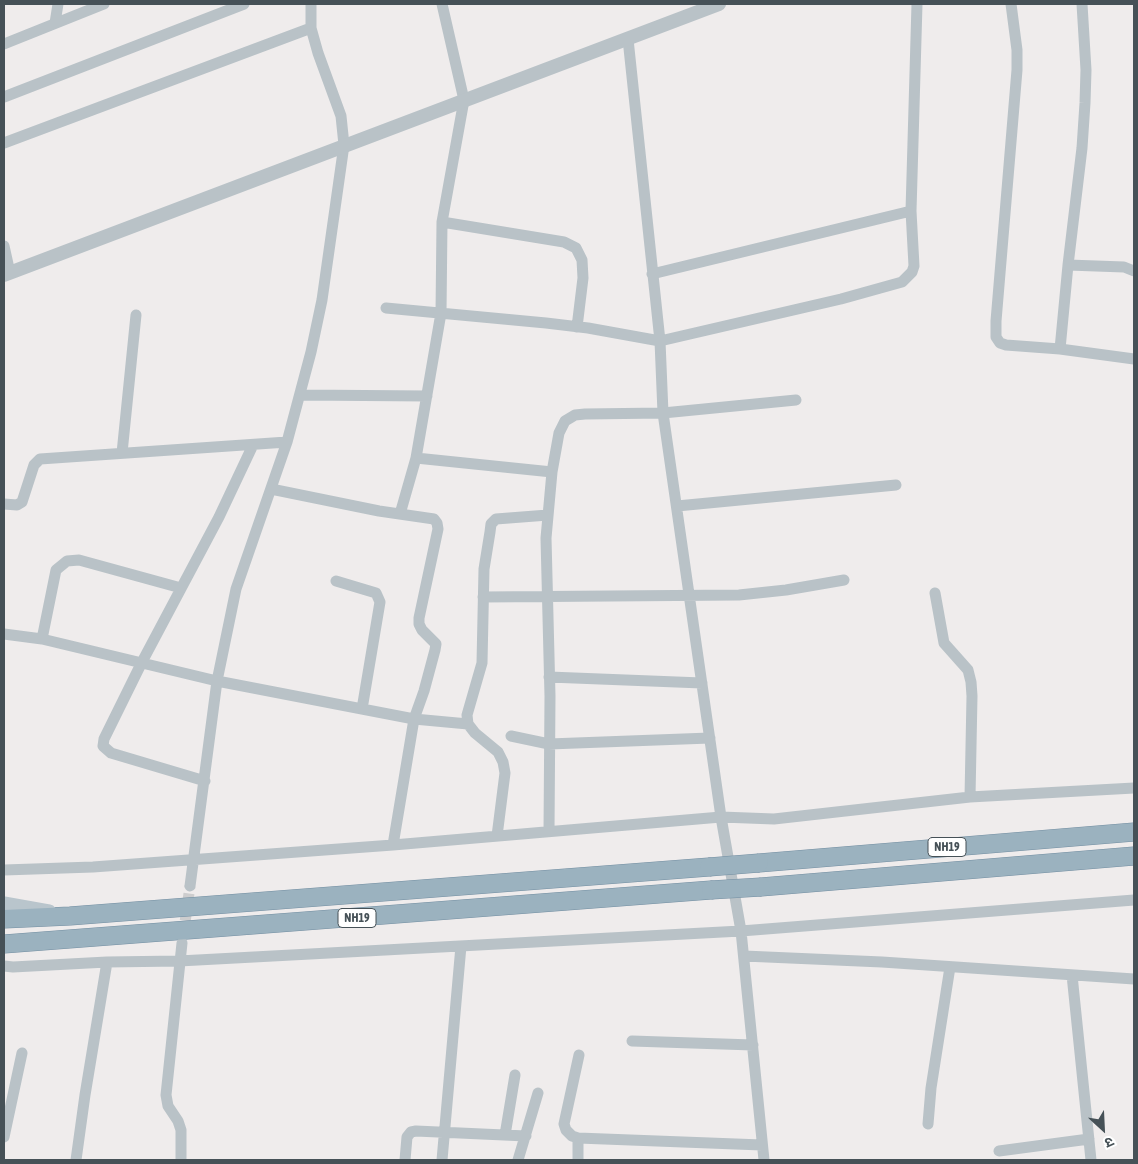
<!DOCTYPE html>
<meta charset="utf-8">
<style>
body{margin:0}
#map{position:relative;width:1138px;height:1164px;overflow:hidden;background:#efecec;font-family:"Asap Condensed","Noto Sans Devanagari",sans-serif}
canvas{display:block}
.frame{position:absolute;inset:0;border:5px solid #465157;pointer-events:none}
.north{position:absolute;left:1078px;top:1104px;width:50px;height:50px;-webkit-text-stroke:4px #fff;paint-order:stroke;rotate:155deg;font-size:14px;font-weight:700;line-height:20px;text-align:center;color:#465157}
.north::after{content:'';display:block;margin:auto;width:18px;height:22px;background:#465157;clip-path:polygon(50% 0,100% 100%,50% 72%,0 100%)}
</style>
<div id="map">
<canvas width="1138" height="1164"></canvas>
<div class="frame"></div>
<div class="north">उ</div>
</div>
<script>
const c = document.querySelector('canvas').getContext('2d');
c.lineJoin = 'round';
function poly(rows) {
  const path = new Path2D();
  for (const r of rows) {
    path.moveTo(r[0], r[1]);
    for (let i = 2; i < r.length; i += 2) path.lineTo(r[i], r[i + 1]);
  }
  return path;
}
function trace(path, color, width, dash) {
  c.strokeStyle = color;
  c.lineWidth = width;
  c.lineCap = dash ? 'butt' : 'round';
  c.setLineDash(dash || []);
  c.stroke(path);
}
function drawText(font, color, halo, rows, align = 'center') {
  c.font = font + ' "Asap Condensed",sans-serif';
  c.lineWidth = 4;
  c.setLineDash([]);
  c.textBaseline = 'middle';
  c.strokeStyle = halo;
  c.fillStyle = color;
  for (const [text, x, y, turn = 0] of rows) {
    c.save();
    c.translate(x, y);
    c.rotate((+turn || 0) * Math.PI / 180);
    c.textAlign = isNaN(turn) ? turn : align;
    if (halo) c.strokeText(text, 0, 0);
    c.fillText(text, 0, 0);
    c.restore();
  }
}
trace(poly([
 [183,937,190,886]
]), '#cdcdce', 11, [11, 5.5]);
const trunk = poly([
 [759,863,1134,832],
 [761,887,1134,856],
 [4,919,70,916,709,867],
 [4,944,711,890]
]);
trace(trunk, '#748fa2', 19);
trace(poly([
 [1011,4,1017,50,1017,70,996,321,996,337,1000,343,1006,345,1060,349,1134,359],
 [55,23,58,4],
 [628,39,660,341,663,413,721,817,741,931,764,1160],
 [4,44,104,4],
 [4,97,244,4],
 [4,143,311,28],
 [442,222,564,242,576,248,582,260,583,278,577,327],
 [4,246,10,273],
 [1068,265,1124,267,1134,271],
 [652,274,911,211],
 [386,308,546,323,588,328,660,341,841,299,902,282,912,272,914,266,911,211,917,4],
 [1060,349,1068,265,1082,148,1085,103,1086,70,1082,4],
 [301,395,427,396],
 [122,453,136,315],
 [416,458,552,472],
 [271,489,379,511,434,519,437,523,438,529,419,618,419,624,422,630,436,644,435,650,424,691,414,719,393,845],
 [4,504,17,505,22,502,34,465,40,459,287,442],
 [677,506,896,485],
 [400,514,416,458,441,313,442,222,464,100,442,4],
 [336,581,376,593,380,602,362,709],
 [935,593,944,643,968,670,971,682,972,696,970,797],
 [483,597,739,595,786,590,844,580],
 [4,634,42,639,217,681,362,709,414,719,468,724],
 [42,639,56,570,67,561,79,560,181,588],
 [549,677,702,683],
 [511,736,549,744,710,738],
 [205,781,111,753,103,746,104,739,142,662,219,517,253,445],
 [549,831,550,696,546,538,552,472,559,433,565,421,575,415,585,414,663,413,796,400],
 [497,836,505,773,503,762,498,752,475,733,468,724,467,715,482,663,484,569,490,532,491,524,496,519,548,515],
 [4,870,93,867,393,845,721,817,774,819,970,797,1134,788],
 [190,886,217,681,236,589,287,442,311,352,322,300,344,145,341,116,318,53,311,28,311,4],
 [744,956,882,962,1134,979],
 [4,966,13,967,107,962,179,961,741,931,1134,900],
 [1072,975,1091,1160],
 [632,1041,753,1045],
 [579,1055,564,1124,566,1130,572,1136,578,1138,762,1145],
 [928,1124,931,1088,950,967],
 [505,1135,515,1075],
 [4,1137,22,1053],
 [999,1151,1089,1139],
 [76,1160,85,1095,107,962],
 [181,1160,181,1130,178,1121,168,1106,166,1095,182,943],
 [405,1160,407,1137,411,1132,416,1131,526,1136],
 [442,1160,461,946],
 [518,1160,538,1093],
 [578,1160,578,1138]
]), '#b9c2c7', 11);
trace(poly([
 [4,275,719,4]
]), '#b9c2c7', 14);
trace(poly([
 [4,904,49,912]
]), '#b9c5cc', 15);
trace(trunk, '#9bb2bf', 18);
const trunkBridge = poly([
 [709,867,759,863],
 [711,890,761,887]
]);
trace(trunkBridge, '#748fa2', 19, []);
trace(trunkBridge, '#9bb2bf', 18);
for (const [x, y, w] of [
 [947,847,38],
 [357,918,38]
]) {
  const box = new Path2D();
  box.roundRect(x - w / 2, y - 9.5, w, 19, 4);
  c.fillStyle = '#fff';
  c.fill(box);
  trace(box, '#465157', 1);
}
drawText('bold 12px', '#465157', null, [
 ["NH19",947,847],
 ["NH19",357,918]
]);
</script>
